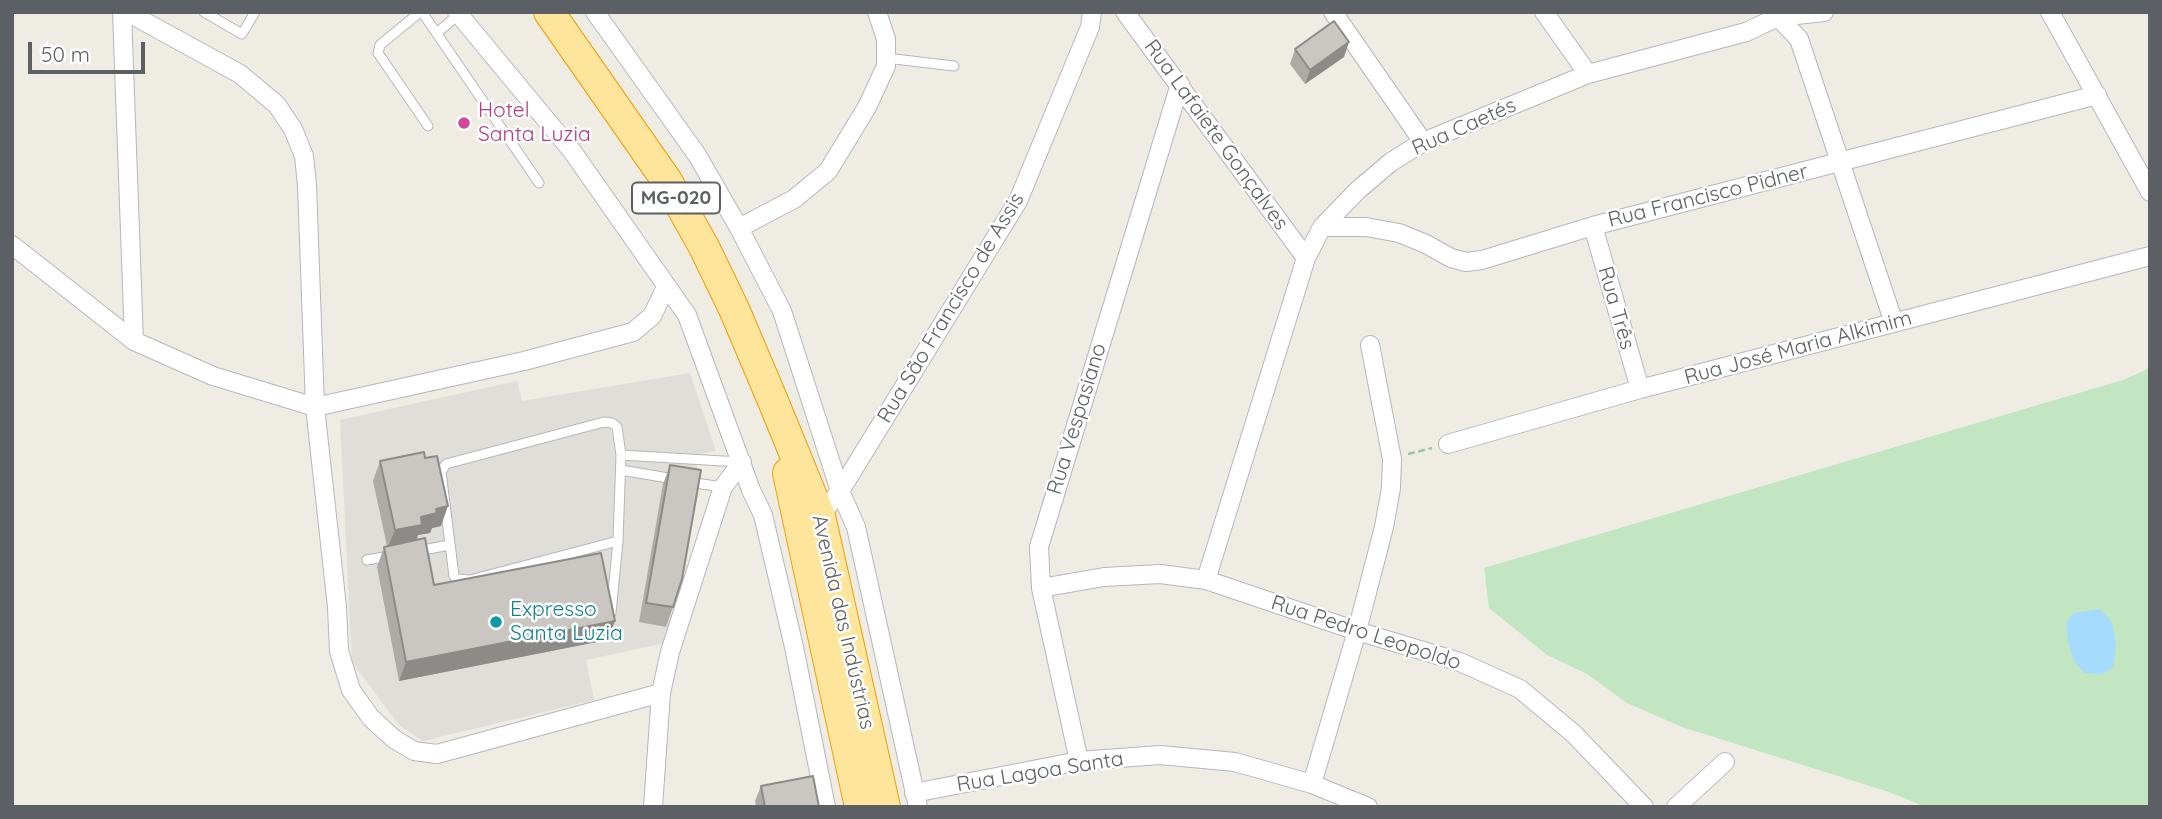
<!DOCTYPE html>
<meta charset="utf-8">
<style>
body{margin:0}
#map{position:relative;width:2162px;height:819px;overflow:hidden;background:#efece4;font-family:Quicksand,sans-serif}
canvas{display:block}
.frame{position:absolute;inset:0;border:14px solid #5c6065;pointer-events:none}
.scale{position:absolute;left:28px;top:42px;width:117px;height:32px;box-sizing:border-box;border:4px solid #5c6065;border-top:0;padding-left:9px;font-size:21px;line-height:24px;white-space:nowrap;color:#5c6065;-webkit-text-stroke:5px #fff;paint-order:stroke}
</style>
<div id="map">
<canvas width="2162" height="819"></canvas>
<div class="frame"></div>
<div class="scale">50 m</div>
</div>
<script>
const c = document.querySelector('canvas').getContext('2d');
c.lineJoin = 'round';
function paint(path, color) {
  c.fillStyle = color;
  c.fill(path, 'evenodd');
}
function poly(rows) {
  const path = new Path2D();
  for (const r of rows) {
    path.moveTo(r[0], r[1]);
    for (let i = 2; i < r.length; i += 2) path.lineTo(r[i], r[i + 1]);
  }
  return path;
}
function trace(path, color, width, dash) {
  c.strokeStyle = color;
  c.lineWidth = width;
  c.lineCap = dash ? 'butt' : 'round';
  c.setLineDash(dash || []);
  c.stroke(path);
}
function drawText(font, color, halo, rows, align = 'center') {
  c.font = font + ' Quicksand,sans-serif';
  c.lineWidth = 5;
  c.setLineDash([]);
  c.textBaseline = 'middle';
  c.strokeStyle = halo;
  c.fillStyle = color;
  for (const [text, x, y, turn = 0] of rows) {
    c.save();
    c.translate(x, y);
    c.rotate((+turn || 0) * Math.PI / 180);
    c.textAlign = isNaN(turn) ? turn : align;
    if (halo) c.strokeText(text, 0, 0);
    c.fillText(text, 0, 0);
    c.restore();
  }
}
paint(poly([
 [690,373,716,451,699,454,669,642,586,660,594,700,423,741,399,725,352,662,340,420,517,381,522,401]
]), '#e0ded9');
paint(poly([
 [2150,368,2150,807,1926,807,1889,792,1682,727,1627,703,1587,674,1547,655,1489,608,1484,568,2123,380]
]), '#c2e6c1');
paint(poly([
 [2100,609,2112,622,2116,645,2113,667,2103,674,2085,673,2074,661,2068,642,2066,622,2074,613]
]), '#a5dbff');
const service = poly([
 [204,12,242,34,255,12],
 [420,12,380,45,378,53,428,126],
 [422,12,539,183],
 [437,33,459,14],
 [886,58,954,66],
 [604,422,612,423,617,427,621,455,618,541,470,580,457,579,454,576,441,472,446,464,604,422],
 [621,455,740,462],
 [621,470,674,479],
 [688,482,723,487],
 [417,551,450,545],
 [367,560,390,556],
 [611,613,618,541]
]);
const minor = poly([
 [122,12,134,341],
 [127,12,240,74,277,105,293,129,304,156,307,185,315,407,337,607,339,651,351,690,371,718,394,739,414,751,437,754,661,693],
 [457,12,572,151,687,315,751,490,763,515,794,647,826,807],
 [595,12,697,155,739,228,782,311,840,491,856,527,918,807],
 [1125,12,1306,258],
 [1333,12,1423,142],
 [1544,12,1588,74],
 [1771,12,1778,17,1799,39,1894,323],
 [2050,12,2150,192],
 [1593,226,1640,389],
 [1322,227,1366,227,1399,233,1426,244,1451,258,1466,262,1482,260,1593,226,2097,95],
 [739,228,794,199,828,171,867,107,886,66,886,39,877,12],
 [12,245,134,341,213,376,315,407,524,361,633,332,652,316,666,287],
 [1448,444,1640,389,2150,256],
 [820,516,840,491,1018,201,1090,27,1092,12],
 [1206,580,1306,258,1322,227,1358,190,1391,162,1423,142,1588,74,1746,32,1778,17,1824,12],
 [1041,588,1104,577,1160,574,1206,580,1357,631,1460,662,1520,689,1574,734,1644,807],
 [1079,761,1041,588,1039,547,1180,84],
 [1312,784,1357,631,1384,527,1391,488,1392,459,1370,345],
 [914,793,1079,761,1160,755,1235,762,1312,784,1368,807],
 [653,807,661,693,670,652,723,487,742,462],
 [1676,807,1725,762]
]);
const trunk = poly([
 [549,12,667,181,704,247,734,309,773,401,820,516,885,807],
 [788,473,860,807]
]);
trace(service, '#b5b7bb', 11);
trace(minor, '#b5b7bb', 20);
trace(trunk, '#f29d01', 32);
trace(poly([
 [1408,454,1432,448]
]), '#9ac7a6', 2.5, [7, 3.5]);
trace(service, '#fff', 9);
trace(minor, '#fff', 18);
trace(trunk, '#fee59c', 30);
paint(poly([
 [1295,49,1344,57,1305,84,1290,64],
 [380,461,441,526,432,528,430,533,418,535,417,540,434,585,615,621,607,640,399,681,377,567,384,547,387,546,373,481],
 [670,465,673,607,666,627,639,622,663,484],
 [761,786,819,807,756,807,755,801]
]), '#aeaba7');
paint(poly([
 [1349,42,1344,57,1305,84,1310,70],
 [448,506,441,526,432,528,430,533,418,535,415,544,387,549,395,530,436,509],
 [615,621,607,640,399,681,406,662]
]), '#8d8b88');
const building = poly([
 [1334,21,1349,42,1310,70,1295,49,1334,21],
 [424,452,425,458,437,456,448,506,436,509,437,513,421,517,422,525,395,530,380,461,424,452],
 [670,465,701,470,682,579,673,607,646,603,670,465],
 [425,538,434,585,601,553,615,621,406,662,384,547,425,538],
 [813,776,819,807,765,807,761,786,813,776]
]);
paint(building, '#cac7c2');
trace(building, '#8d8b88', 2);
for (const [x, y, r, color] of [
 [464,123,7,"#d1479c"],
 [496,622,7,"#0f9aa8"]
]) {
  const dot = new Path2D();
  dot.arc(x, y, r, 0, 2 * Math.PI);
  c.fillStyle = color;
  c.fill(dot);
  trace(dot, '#fff', 2.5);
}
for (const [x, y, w] of [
 [676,198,88]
]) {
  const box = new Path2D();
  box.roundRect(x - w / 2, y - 15.5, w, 31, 5);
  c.fillStyle = '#fff';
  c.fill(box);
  trace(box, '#5c6065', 2);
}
drawText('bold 19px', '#5c6065', null, [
 ["MG-020",676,198]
]);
drawText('21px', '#b23c85', '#fff', [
 ["Hotel",478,111],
 ["Santa Luzia",478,135]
], 'left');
drawText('21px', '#5c6065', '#fff', [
 ["Rua Caetés",1464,127,-24],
 ["Rua Lafaiete Gonçalves",1216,135,54],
 ["Rua Francisco Pidner",1708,196,-14],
 ["Rua São Francisco de Assis",951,308,-59],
 ["Rua Três",1616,308,74],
 ["Rua José Maria Alkimim",1798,348,-15],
 ["Rua Vespasiano",1077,419,-73],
 ["Avenida das Indústrias",843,622,77],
 ["Rua Pedro Leopoldo",1366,633,18],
 ["Rua Lagoa Santa",1040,772,-9]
]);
drawText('21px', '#0d838f', '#fff', [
 ["Expresso",510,610],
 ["Santa Luzia",510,634]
], 'left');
</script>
